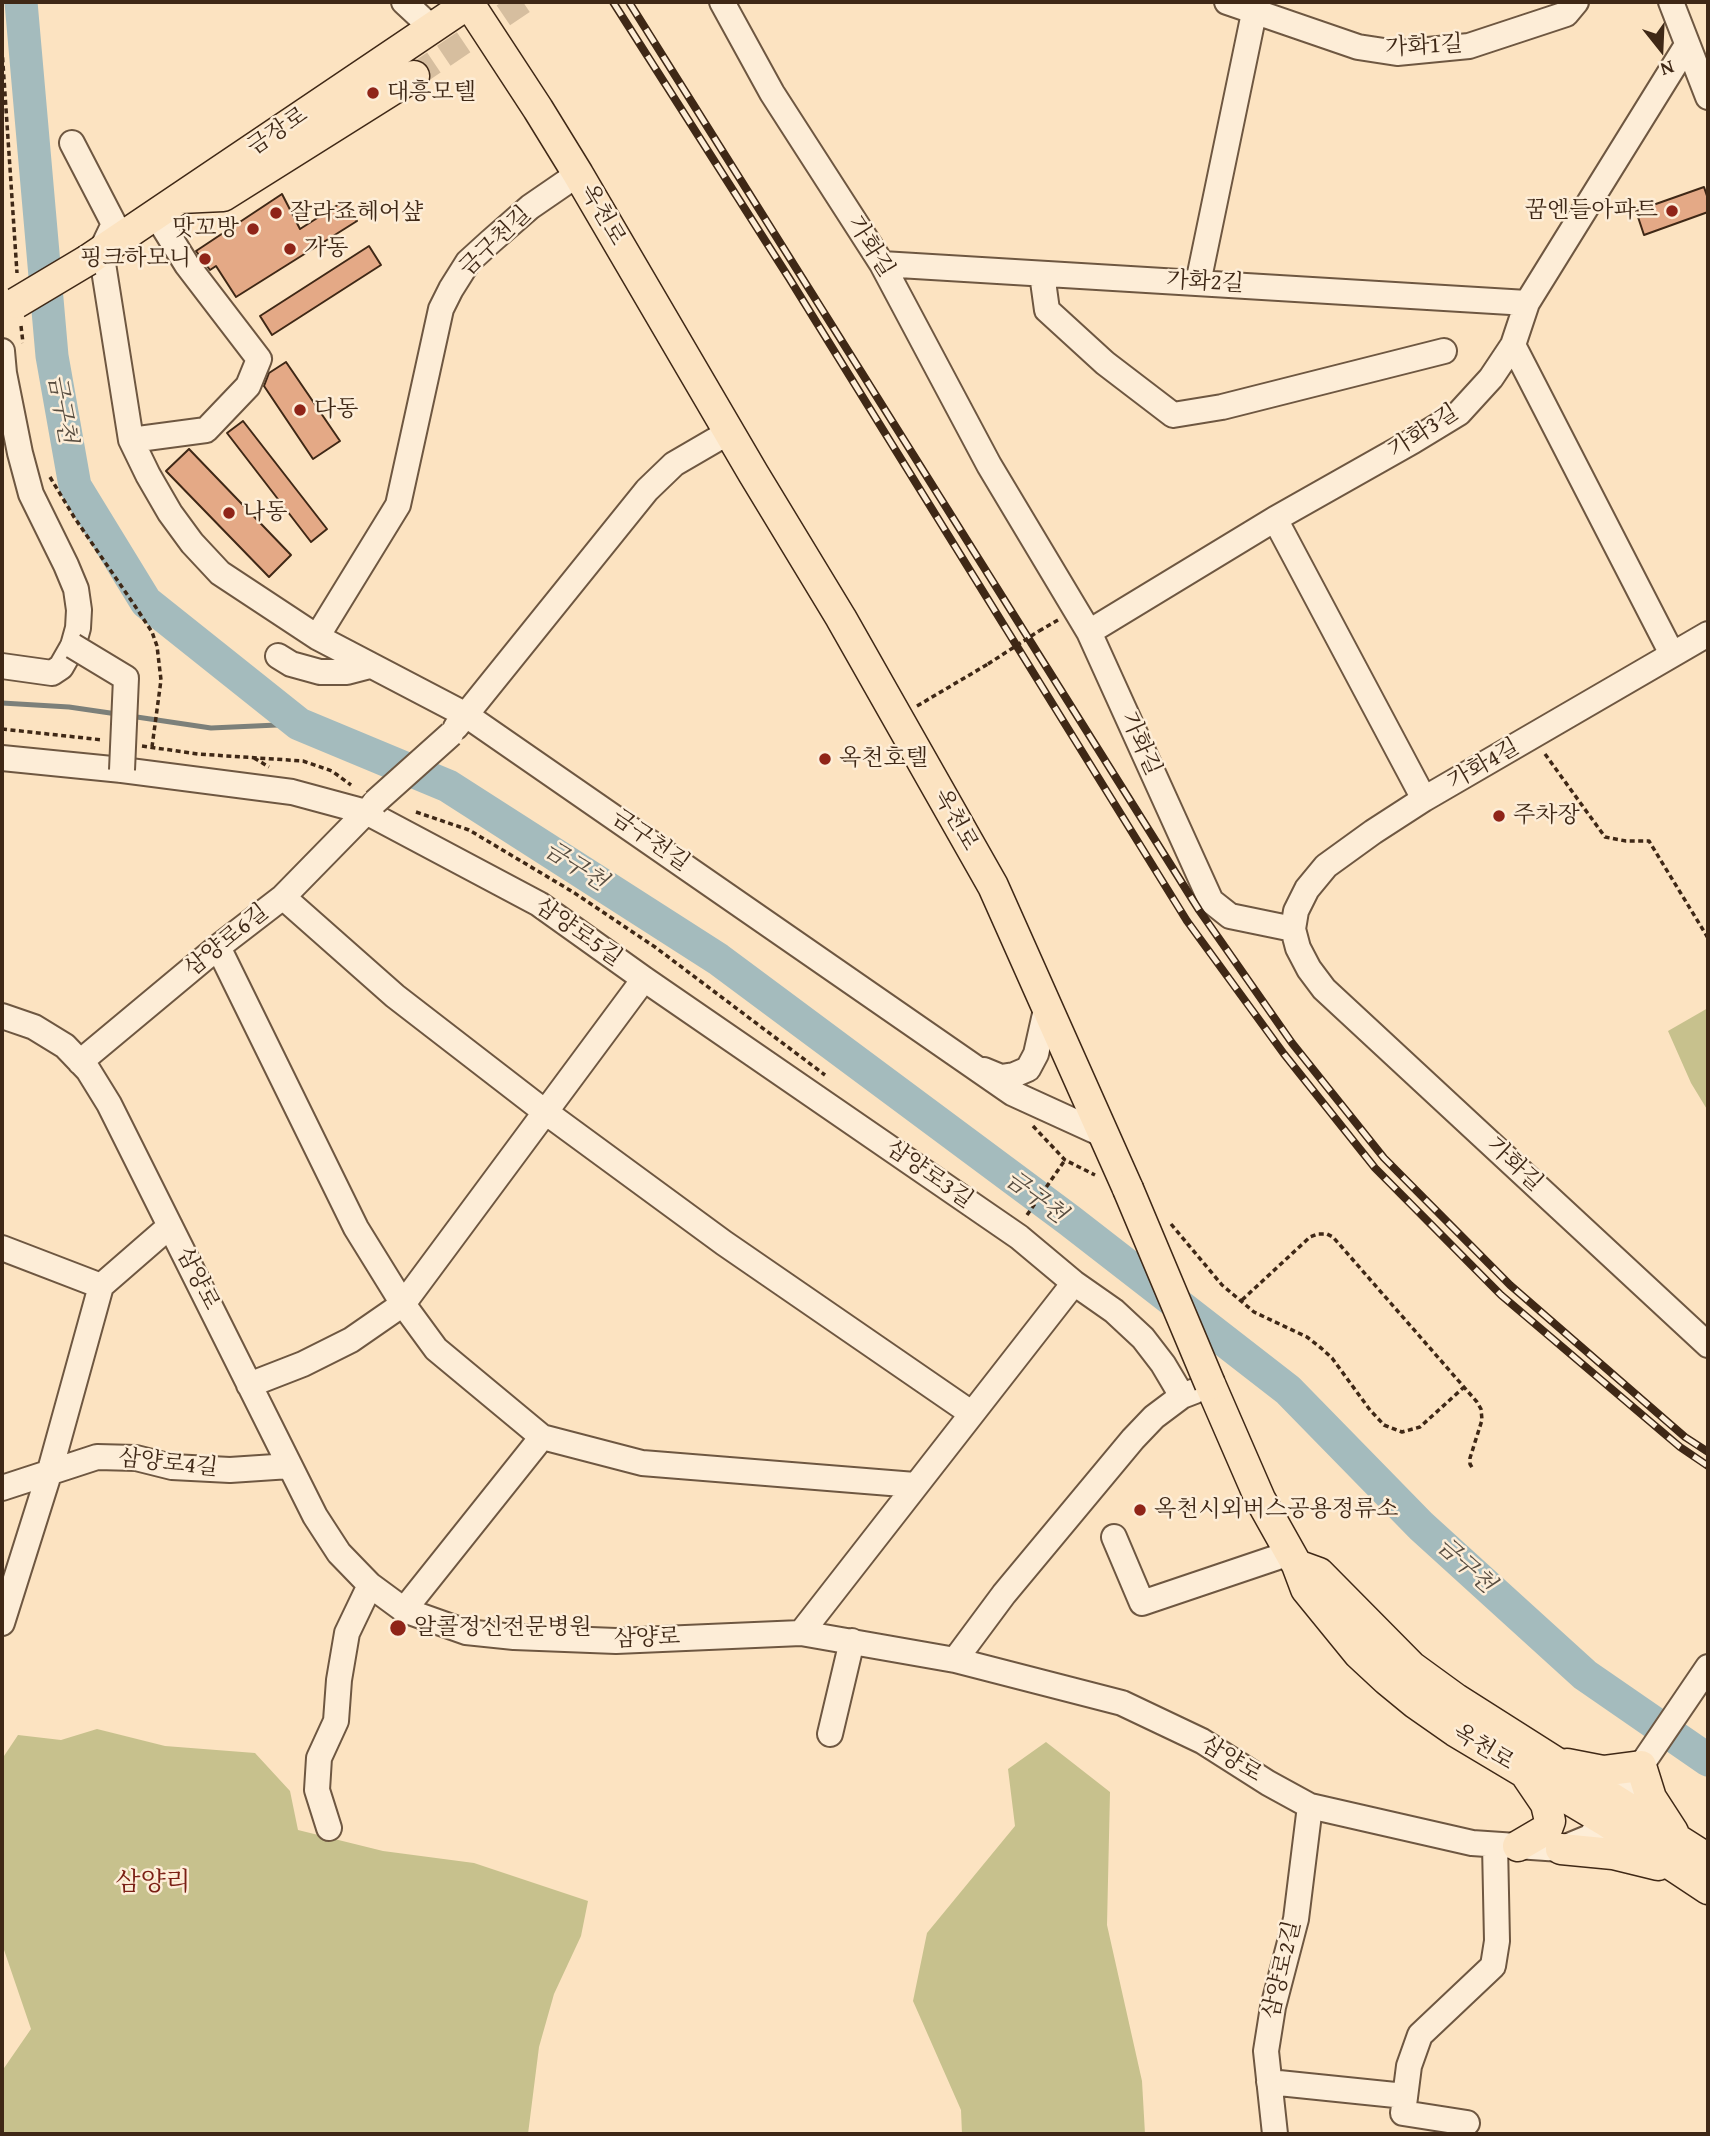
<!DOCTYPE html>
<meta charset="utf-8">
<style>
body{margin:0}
#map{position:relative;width:1710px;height:2136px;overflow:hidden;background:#fce3c1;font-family:"Gentium Book Plus",serif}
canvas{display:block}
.frame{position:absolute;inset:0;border:4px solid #3f2816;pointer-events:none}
.north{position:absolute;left:1626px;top:14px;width:70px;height:70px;-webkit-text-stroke:5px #fdedd7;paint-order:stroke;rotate:162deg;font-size:19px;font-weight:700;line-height:28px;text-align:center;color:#3f2816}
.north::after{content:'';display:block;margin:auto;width:24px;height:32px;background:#3f2816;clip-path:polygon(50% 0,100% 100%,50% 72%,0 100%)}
</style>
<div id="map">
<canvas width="1710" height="2136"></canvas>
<div class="frame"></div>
<div class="north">N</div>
</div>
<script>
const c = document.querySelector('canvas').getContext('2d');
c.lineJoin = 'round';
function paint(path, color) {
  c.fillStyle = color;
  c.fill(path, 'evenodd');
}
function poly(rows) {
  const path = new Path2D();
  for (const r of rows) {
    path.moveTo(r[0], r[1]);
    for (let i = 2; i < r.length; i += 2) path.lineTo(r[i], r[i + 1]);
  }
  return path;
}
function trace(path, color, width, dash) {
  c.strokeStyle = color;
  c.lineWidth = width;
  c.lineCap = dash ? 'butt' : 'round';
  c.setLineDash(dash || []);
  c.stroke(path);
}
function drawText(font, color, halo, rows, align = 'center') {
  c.font = font + ' "Gentium Book Plus","Noto Serif KR",serif';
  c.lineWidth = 5;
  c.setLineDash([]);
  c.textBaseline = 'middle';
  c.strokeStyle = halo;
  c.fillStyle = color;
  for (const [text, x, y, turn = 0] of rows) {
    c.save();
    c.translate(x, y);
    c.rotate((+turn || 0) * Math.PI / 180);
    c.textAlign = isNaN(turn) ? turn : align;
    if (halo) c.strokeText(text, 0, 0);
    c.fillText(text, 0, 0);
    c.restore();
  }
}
paint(poly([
 [1708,1008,1708,1111,1691,1083,1668,1031],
 [97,1729,165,1746,255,1753,290,1791,298,1830,383,1851,474,1863,588,1901,581,1936,554,1994,539,2047,528,2134,2,2134,2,2071,31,2029,2,1944,2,1759,18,1735,61,1740],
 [1046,1742,1110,1792,1107,1925,1142,2081,1145,2134,962,2134,961,2110,913,2001,927,1933,1015,1826,1008,1769]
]), '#c7c18d');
trace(poly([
 [2,703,69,707,117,714],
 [130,716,211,728,299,724]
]), '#7c807a', 5);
trace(poly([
 [21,2,52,356,75,486,146,602,299,724,448,786,718,959,1069,1220,1288,1390,1421,1526,1585,1675,1708,1760]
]), '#a4bbbd', 33);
const building = poly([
 [1704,187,1708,199,1708,212,1644,235,1636,211,1704,187],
 [282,194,300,229,344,201,357,221,236,297,216,266,210,270,196,251,282,194],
 [369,246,381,265,272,335,260,316,369,246],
 [286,362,340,441,313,459,264,386,269,373,286,362],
 [243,421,327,529,311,542,227,433,243,421],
 [189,449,291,555,269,577,166,471,189,449]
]);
paint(building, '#e4a986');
trace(building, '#3f2816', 2);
trace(poly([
 [414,76,523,2]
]), '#d6be9f', 24, [24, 12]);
const minor = poly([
 [404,2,432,28],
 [722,2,772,93,882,264,989,465,1089,632,1211,901,1230,916,1293,929,1298,948,1309,969,1324,989,1708,1345],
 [1227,2,1358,47,1397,53,1469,46,1566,14,1576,2],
 [1671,2,1708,97],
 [72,143,114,224,101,251,131,440,148,475,170,513,192,543,220,573,317,637,466,715,1012,1093,1104,1135],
 [882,264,1527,303],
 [1042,274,1047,310,1105,363,1173,415,1222,407,1444,351],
 [1198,283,1254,13],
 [1513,345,1672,654],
 [2,351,4,373,20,453,31,494,66,565,76,589,79,610,78,628,73,646,61,667,52,673,2,666],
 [131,440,206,430,248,386,259,359,187,265,156,215],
 [1275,519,1424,799],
 [1089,632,1275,519,1413,441,1459,413,1491,378,1513,345,1527,303,1687,45],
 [317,637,398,505,441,309,451,289,468,262,490,242,530,207,578,174],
 [278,656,291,664,320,672,347,672,370,666],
 [456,727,647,490,674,464,729,432],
 [2,758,122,770,292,792,366,812,539,904,644,979,1019,1237,1074,1283,1114,1311,1143,1338,1163,1364,1182,1396],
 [283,897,395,996,540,1108,724,1243,971,1413],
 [1293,929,1296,911,1307,889,1326,866,1373,832,1424,799,1708,634],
 [218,947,356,1228,403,1304,436,1349,542,1437,642,1463,915,1485],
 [2,1016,34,1027,65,1046,88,1070,109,1104,315,1516,339,1553,370,1585,404,1610,466,1632,514,1637,616,1641,801,1633,955,1660,1122,1703,1202,1741,1268,1783,1310,1806,1472,1843,1561,1849,1590,1837,1604,1820,1708,1667],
 [80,1062,218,947,283,897,374,804],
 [984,1070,1001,1077,1014,1075,1028,1069,1036,1054,1047,1005],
 [2,1248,101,1286,49,1474,2,1623],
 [101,1286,170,1226],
 [249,1385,303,1364,351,1340,403,1304,644,979],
 [2,1488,97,1457,136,1458,172,1467,230,1470,290,1466],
 [1114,1537,1142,1603,1290,1553],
 [404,1610,542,1437],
 [801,1633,1074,1283],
 [955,1660,1004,1594,1133,1439,1154,1417,1182,1396,1195,1391],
 [830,1734,852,1641],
 [329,1828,317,1790,319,1758,336,1721,339,1680,347,1633,370,1585],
 [1269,2082,1405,2096],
 [1467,2123,1403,2113,1409,2066,1420,2035,1493,1966,1497,1941,1495,1845],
 [1275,2134,1266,2051,1273,2007,1296,1919,1310,1806]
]);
const major = poly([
 [468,2,538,109,578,174,753,473,841,618,993,886,1128,1189],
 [180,198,223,196,414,76],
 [88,260,469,3],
 [1210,1384,1260,1499,1297,1565,1306,1589,1359,1654,1387,1680,1415,1703,1455,1731,1604,1820,1708,1889],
 [1297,1565,1319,1573,1412,1667,1456,1699,1708,1859],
 [1567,1764,1603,1771,1641,1766,1651,1798,1673,1832],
 [1518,1846,1547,1829,1550,1821,1546,1804,1527,1776],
 [1561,1849,1613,1854,1658,1865]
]);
trace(minor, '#6e5741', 28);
trace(major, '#3f2816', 33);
trace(poly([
 [2,49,17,273],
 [21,326,23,343],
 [50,477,74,517,135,606,152,632,157,646,161,680,152,747],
 [1039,631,1058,620],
 [917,706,988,664],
 [2,729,103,740],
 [142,746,198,754,303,761,332,771,351,785],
 [1545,754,1605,837,1626,841,1649,841,1708,938],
 [254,758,269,767],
 [416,812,469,830,573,892,655,947,825,1075],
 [1033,1126,1065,1160,1095,1175],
 [1027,1215,1065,1160],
 [1171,1224,1222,1285,1254,1312,1307,1337,1321,1348,1332,1358,1370,1410,1384,1425,1402,1432,1420,1427,1463,1388],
 [1242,1300,1310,1237,1318,1234,1327,1234,1333,1237,1477,1402,1481,1409,1482,1420,1470,1458,1470,1464,1473,1469]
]), '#3f2816', 3.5, [5, 3.5]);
trace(minor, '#fdedd7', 24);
trace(major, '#fce3c1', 30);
const rail = poly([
 [613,2,789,278,1187,921,1284,1054,1375,1168,1501,1295,1680,1447,1708,1466],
 [629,2,1199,910,1292,1043,1384,1158,1510,1285,1685,1437,1708,1452]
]);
trace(rail, '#3f2816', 8);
trace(rail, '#fdedd7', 5, [16]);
const minorBridge = poly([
 [73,646,126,678,122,770],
 [375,802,451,734]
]);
const majorBridge = poly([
 [16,303,88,260],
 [1128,1189,1210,1384]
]);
trace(minorBridge, '#6e5741', 28, []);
trace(majorBridge, '#3f2816', 33, []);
trace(poly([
 [988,664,1039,631]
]), '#3f2816', 3.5, [5, 3.5]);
trace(minorBridge, '#fdedd7', 24);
trace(majorBridge, '#fce3c1', 30);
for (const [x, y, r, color] of [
 [373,93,7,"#8f2418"],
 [1672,211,7,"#8f2418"],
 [276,213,7,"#8f2418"],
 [253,229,7,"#8f2418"],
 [290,249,7,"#8f2418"],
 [205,259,7,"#8f2418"],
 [300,410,7,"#8f2418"],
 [229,513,7,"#8f2418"],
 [825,759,7,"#8f2418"],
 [1499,816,7,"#8f2418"],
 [1140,1510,7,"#8f2418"],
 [398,1628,9,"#8f2418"]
]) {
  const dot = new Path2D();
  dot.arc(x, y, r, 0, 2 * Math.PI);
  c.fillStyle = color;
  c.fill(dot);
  trace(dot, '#fdedd7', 2.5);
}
drawText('23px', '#3f2816', '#fdedd7', [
 ["가화1길",1424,47,-3],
 ["금장로",278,132,-34],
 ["옥천로",602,215,60],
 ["금구천길",496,242,-44],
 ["가화길",870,247,58],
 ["가화2길",1205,283,3],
 ["가화3길",1424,432,-33],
 ["가화길",1140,744,66],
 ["가화4길",1484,765,-30],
 ["옥천로",955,820,61],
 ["금구천길",650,841,35],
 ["삼양로5길",578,933,35],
 ["삼양로6길",227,941,-39],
 ["가화길",1514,1165,43],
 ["삼양로3길",929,1175,35],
 ["삼양로",197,1279,63],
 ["삼양로4길",168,1464,6],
 ["삼양로",647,1639,-2],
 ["옥천로",1483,1748,31],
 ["삼양로",1231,1760,31],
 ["삼양로2길",1283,1970,-77]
]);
drawText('23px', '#3f2816', '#fdedd7', [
 ["대흥모텔",387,93],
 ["꿈엔들아파트",1658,211,"right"],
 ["잘라죠헤어샾",290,213],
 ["맛꼬방",239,229,"right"],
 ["가동",304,249],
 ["핑크하모니",191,259,"right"],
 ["다동",314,410],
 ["나동",243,513],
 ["옥천호텔",839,759],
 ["주차장",1513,816],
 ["옥천시외버스공용정류소",1154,1510],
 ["알콜정신전문병원",414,1628]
], 'left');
drawText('italic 24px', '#584d40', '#fdedd7', [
 ["금구천",61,409,80],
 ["금구천",575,867,33],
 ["금구천",1035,1198,37],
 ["금구천",1465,1566,42]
]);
drawText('26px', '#7a1f14', '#fdedd7', [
 ["삼양리",153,1883]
]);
</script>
